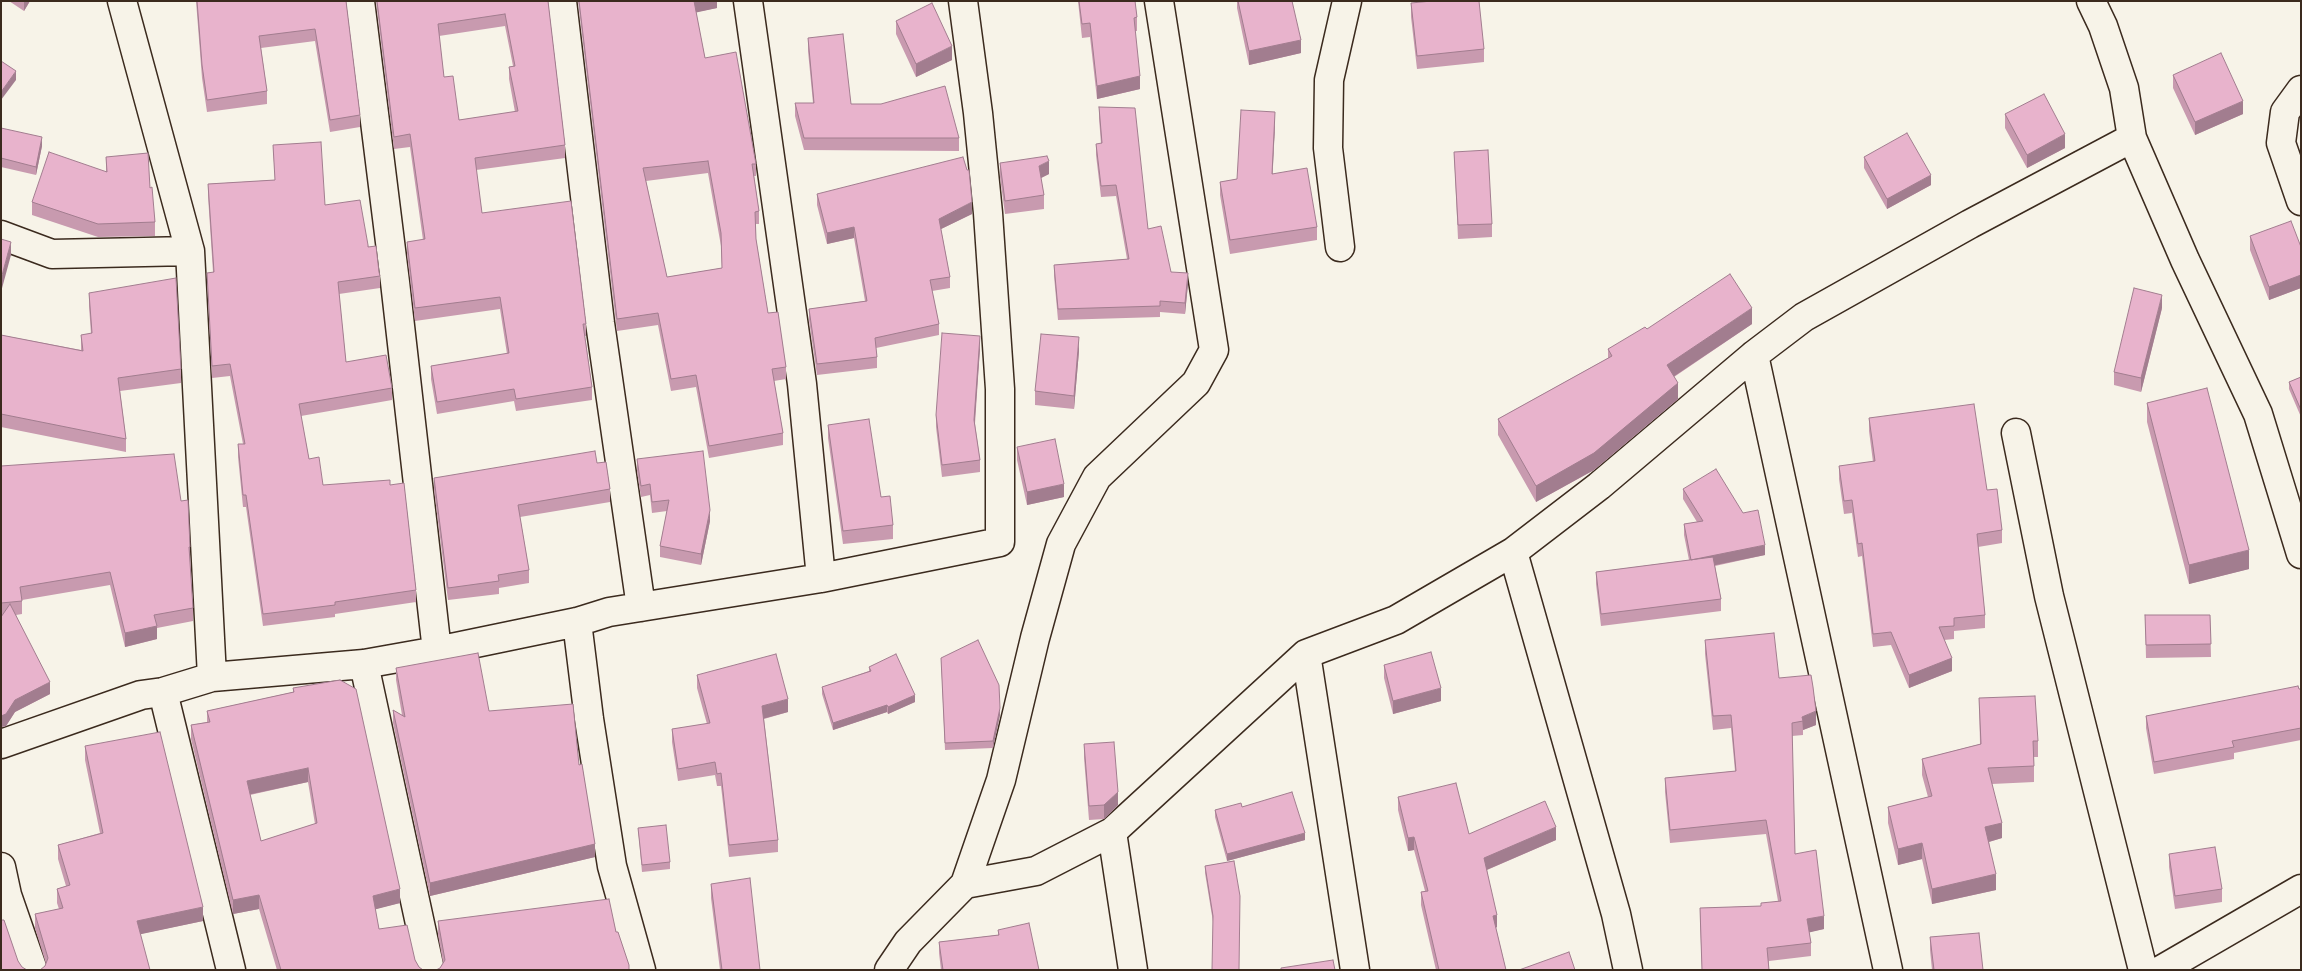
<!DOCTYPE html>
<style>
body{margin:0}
#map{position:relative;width:2302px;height:971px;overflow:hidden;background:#f7f3e8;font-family:"Playpen Sans",sans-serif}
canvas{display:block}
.frame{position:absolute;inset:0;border:2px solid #3b2a1e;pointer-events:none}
</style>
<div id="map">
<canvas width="2302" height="971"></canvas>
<div class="frame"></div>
</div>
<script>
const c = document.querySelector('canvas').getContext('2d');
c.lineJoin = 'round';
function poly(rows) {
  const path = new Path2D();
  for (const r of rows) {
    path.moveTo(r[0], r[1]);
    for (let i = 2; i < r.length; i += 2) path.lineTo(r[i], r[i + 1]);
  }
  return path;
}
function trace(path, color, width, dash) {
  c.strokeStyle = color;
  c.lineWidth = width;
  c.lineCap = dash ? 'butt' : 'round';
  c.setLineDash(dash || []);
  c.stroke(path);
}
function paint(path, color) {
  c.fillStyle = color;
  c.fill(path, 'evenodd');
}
const minor = poly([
 [122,1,190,251,212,677],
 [360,1,395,282,437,651],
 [562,1,600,323,641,607],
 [748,1,802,384,821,578],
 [2091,1,2103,26,2124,88,2132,138,2185,260,2258,414,2301,554],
 [2301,90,2285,112,2281,143,2301,201],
 [1,235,52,254,190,251],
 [1340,247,1328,148,1329,80,1347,1],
 [1754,355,1888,970],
 [2016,433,2049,596,2143,970],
 [1513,552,1616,914,1628,970],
 [577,622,589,719,612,866,641,970],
 [1306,654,1355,970],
 [364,664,430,970],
 [163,692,231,970],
 [1,744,141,695,163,692,212,677,364,664,437,651,577,622,609,612,821,578,1000,542,1000,389,988,213,978,113,963,1],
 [1112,832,1133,970],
 [1,867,7,895,33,970],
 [965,884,1001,780,1035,638,1061,544,1097,477,1196,383,1214,350,1159,1],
 [889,970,908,942,965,884,1036,871,1112,832,1306,654,1396,620,1513,552,1599,486,1754,355,1804,317,1970,224,2132,138],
 [2161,970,2301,889]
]);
trace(minor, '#3b2a1e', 31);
trace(minor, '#f7f3e8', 28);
paint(poly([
 [9,1,30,1,24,11],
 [196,1,346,1,360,115,360,127,330,132,315,41,261,48,267,91,267,104,207,112,202,78],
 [376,1,548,1,565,145,565,158,476,170,482,213,586,324,586,336,585,336,592,387,592,400,516,411,514,401,437,414,431,379,431,366,507,354,500,309,415,321,407,254,407,242,423,240,410,147,394,149],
 [505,26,513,66,509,67,509,79,515,112,459,120,444,77,439,36],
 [578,1,717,1,717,8,696,12,705,58,756,164,756,176,754,176,759,211,759,224,756,224,756,239,768,313,786,367,786,379,774,381,783,433,783,445,709,458,696,387,671,391,658,325,617,331],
 [708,173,721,246,722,268,667,277,646,181],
 [1078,1,1135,1,1137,17,1137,31,1135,31,1140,89,1097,99,1090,37,1082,38],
 [1237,1,1292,1,1301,53,1249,65,1237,8],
 [1411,3,1484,49,1484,62,1417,69,1411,17],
 [896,21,952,60,916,77,896,34],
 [808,38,851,104,959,138,959,151,804,150,795,116,795,103,813,103,808,51],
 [2173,75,2243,114,2195,135,2173,88],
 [1099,107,1148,229,1171,272,1188,284,1185,314,1160,312,1160,317,1058,320,1054,276,1054,265,1127,259,1116,196,1101,197,1096,155,1096,144,1101,144,1099,118],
 [2005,114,2065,148,2027,168,2005,128],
 [1275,125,1272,174,1317,227,1317,240,1230,254,1220,195,1220,182,1237,179],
 [1,128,42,146,36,175,1,167],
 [273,145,325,205,368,245,380,276,380,288,339,294,346,362,392,388,392,400,301,416,309,459,323,485,390,485,416,590,416,602,335,614,335,617,263,626,246,507,243,507,238,457,238,444,243,444,230,376,212,378,207,273,213,272,208,196,208,184,275,180],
 [1454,152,1492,224,1492,237,1458,239],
 [106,157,150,188,155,222,155,236,98,237,32,215,32,202,106,172],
 [1864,157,1931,185,1887,209,1864,168],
 [1000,163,1049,174,1041,178,1044,195,1044,209,1005,214,1000,177],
 [817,194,972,214,941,229,950,277,950,288,932,291,939,324,939,335,876,348,877,357,877,368,817,375,809,320,809,309,865,301,854,238,827,244,817,205],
 [2250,236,2301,247,2301,288,2269,300,2250,250],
 [89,293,181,369,181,383,120,391,126,439,126,452,1,427,1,335,81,350,81,335,91,334,89,306],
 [2162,308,2141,392,2114,385,2114,372],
 [1752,324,1674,377,1678,399,1594,470,1536,502,1498,435,1498,419,1608,358,1608,349,1647,329],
 [980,348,975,424,980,460,980,472,942,477,936,427,936,415],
 [1079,351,1074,409,1035,405,1035,391],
 [2301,377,2301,417,2289,389,2289,382],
 [2147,403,2249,569,2189,584,2147,422],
 [1869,418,1987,490,2002,530,2002,543,1978,547,1985,615,1985,628,1954,631,1954,639,1944,640,1952,671,1909,688,1891,645,1873,647,1862,556,1858,557,1852,513,1844,514,1839,479,1839,466,1873,462,1869,431],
 [828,425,881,497,893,525,893,539,843,544,828,438],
 [1017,447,1064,497,1027,505,1017,460],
 [637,459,710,521,701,565,660,557,660,546,667,511,652,513,650,495,641,497,637,471],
 [597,463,610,489,610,502,520,517,529,570,529,583,499,588,499,594,448,600,434,490,434,478],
 [1,466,181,501,190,547,190,560,193,608,193,621,157,628,157,639,125,647,110,585,22,600,22,614,16,615,50,694,15,712,6,726,1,727,1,617,2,616,1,616],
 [1683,489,1765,555,1715,566,1721,599,1721,611,1601,626,1596,584,1596,572,1689,560,1684,535,1684,524,1697,522,1683,499],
 [2145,615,2210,615,2211,657,2146,658],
 [1705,640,1779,678,1816,725,1803,730,1803,735,1792,736,1795,854,1824,929,1809,932,1811,943,1811,956,1769,961,1769,970,1702,970,1700,922,1700,908,1761,906,1778,901,1766,834,1670,843,1665,792,1665,778,1735,771,1731,728,1713,730,1705,654],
 [941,658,1000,715,993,748,945,750],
 [1384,665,1441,701,1393,714,1384,678],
 [869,667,915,702,888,714,887,712,833,730,822,694,822,687,869,671],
 [396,668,489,711,579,765,595,857,430,896,393,723,393,710,402,715,396,680],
 [697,675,788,712,764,719,778,840,778,852,729,857,721,786,717,786,715,775,678,781,672,742,672,729,707,724,697,688],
 [293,688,400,903,375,909,379,929,415,960,419,967,423,970,277,970,259,909,233,914,191,739,191,725,207,722,207,711,293,692],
 [308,782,315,824,261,841,250,795],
 [2301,689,2301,740,2234,753,2234,759,2154,774,2146,728,2146,716],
 [1979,698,2038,741,2038,757,2034,757,2034,782,1992,784,2002,838,1989,842,1996,890,1932,904,1922,859,1898,865,1888,823,1888,807,1928,797,1922,775,1922,759,1980,744],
 [1084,744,1118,805,1104,819,1089,820,1084,758],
 [85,746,203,921,140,934,45,966,46,964,35,928,35,914,59,909,57,903,57,889,66,886,58,859,58,845,100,833,85,760],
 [1398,797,1469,834,1556,840,1487,870,1497,927,1496,928,1506,970,1436,970,1421,905,1421,892,1425,891,1414,850,1408,851,1398,810],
 [1242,807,1305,840,1227,861,1215,817,1215,810],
 [638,828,670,862,670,869,642,872],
 [2169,854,2222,889,2222,902,2175,909,2169,867],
 [1234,861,1213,922,1205,873,1205,866],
 [711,884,760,970,720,970,711,898],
 [438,921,616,932,440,968,443,963,438,935],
 [998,930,1039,970,941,970,939,953,939,942,998,935],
 [1930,937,1983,970,1932,970,1930,950]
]), '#c89aaf');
paint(poly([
 [24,1,30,1,24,11],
 [694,1,717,1,717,8,694,13],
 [1301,40,1301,53,1249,65,1249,51],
 [952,46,952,60,916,77,916,64],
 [16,71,16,80,1,100,1,92],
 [1140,76,1140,89,1097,99,1097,86],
 [2243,101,2243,114,2195,135,2195,122],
 [1275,112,1275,125,1272,187,1272,174],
 [2065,134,2065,148,2027,168,2027,155],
 [42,137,42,146,36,175,36,167],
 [1049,161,1049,174,1039,179,1039,166],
 [1931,175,1931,185,1887,209,1887,199],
 [972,202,972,214,939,230,939,219],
 [854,227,854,238,827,244,827,233],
 [11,242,11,255,1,292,1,279],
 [1188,273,1188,284,1185,314,1185,303],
 [2301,275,2301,288,2269,300,2269,287],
 [2162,295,2162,308,2141,392,2141,378],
 [1752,308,1752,324,1667,381,1667,365],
 [980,336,980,348,974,432,974,420],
 [1079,337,1079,351,1074,409,1074,396],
 [1678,383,1678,399,1594,470,1536,502,1536,486],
 [1064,484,1064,497,1027,505,1027,492],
 [710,510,710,521,701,565,701,554],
 [1765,545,1765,555,1691,570,1691,560],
 [2249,550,2249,569,2189,584,2189,565],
 [157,626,157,639,125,647,125,633],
 [1952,658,1952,671,1909,688,1909,675],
 [50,682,50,694,15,712,6,726,1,727,1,716,15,700],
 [1441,688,1441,701,1393,714,1393,701],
 [915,695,915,702,888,714,888,707],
 [788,699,788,712,762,719,762,706],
 [887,705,887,712,833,730,833,723],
 [1000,708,1000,715,993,748,993,741],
 [1816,711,1816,725,1803,730,1802,717],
 [308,768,308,782,247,795,247,781],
 [1118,792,1118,805,1104,819,1104,805],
 [2002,823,2002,838,1985,843,1985,827],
 [1556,827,1556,840,1484,871,1484,858],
 [1305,833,1305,840,1227,861,1227,854],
 [1414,837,1414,850,1408,851,1408,838],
 [1922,843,1922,859,1898,865,1898,849],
 [595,844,595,857,430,896,430,883],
 [1996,874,1996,890,1932,904,1932,889],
 [400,889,400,903,373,910,373,896],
 [259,895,259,909,233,914,233,900],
 [203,907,203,921,137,935,137,921],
 [1497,915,1497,927,1493,928,1493,916],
 [1824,916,1824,929,1807,933,1807,919]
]), '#a27d8f');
const building = poly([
 [197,1,346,1,360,115,330,120,315,29,259,36,267,91,207,100,202,65,197,1],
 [377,1,548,1,565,145,475,158,482,213,571,201,586,324,583,324,592,387,516,399,514,389,437,402,431,366,509,353,500,297,415,308,407,242,425,239,410,134,394,137,377,1],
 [505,14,515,66,509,67,518,111,459,120,453,76,444,77,438,24,505,14],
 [579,1,694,1,705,58,736,52,756,164,752,164,759,211,755,212,756,239,768,313,778,312,786,367,772,369,783,433,709,446,696,375,671,379,658,313,617,319,579,1],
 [708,161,721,233,722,268,667,277,643,168,708,161],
 [1079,1,1135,1,1137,17,1134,18,1140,76,1097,86,1090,23,1082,24,1079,1],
 [1238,1,1292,1,1301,40,1249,51,1238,1],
 [1432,1,1479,1,1484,49,1417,56,1411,3,1432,1],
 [932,3,952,46,916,64,896,21,932,3],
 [843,34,851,104,881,104,945,86,959,138,804,138,795,103,814,103,808,38,843,34],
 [2221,53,2243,101,2195,122,2173,75,2221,53],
 [1,61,16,71,1,92,1,61],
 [2044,94,2065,134,2027,155,2005,114,2044,94],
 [1099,107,1135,108,1148,229,1161,226,1171,272,1188,273,1185,303,1160,301,1160,306,1058,309,1054,265,1129,259,1116,185,1101,186,1096,144,1102,143,1099,107],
 [1241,110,1275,112,1272,174,1307,168,1317,227,1230,240,1220,182,1237,179,1241,110],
 [1,128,42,137,36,167,1,158,1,128],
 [1907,133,1931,175,1887,199,1864,157,1907,133],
 [321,142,325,205,360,200,368,245,368,247,376,246,379,272,380,276,338,282,346,362,386,355,392,388,299,404,309,459,319,457,323,485,390,480,390,485,404,483,416,590,335,602,335,605,263,614,246,495,243,495,238,444,245,444,230,364,212,366,207,273,214,272,208,184,275,180,273,145,321,142],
 [1488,150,1492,224,1458,225,1454,152,1488,150],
 [49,152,107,172,106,157,148,153,150,188,152,187,155,222,98,224,32,202,49,152],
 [1047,156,1049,161,1039,166,1044,195,1005,201,1000,163,1047,156],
 [963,157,967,170,969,170,972,202,939,219,950,277,930,280,939,324,875,338,877,357,817,364,809,309,867,301,854,227,827,233,817,194,963,157],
 [2291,221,2301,247,2301,275,2269,287,2250,236,2291,221],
 [1,239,11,242,1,279,1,239],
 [1730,274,1752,308,1667,365,1678,383,1594,453,1536,486,1498,419,1612,356,1608,349,1645,327,1647,329,1730,274],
 [176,278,181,369,118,378,126,439,1,414,1,335,83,351,81,335,92,333,89,293,176,278],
 [2134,288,2162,295,2141,378,2114,372,2134,288],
 [942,333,980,336,974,420,980,460,942,465,936,415,942,333],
 [1041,334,1079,337,1074,396,1035,391,1041,334],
 [2301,377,2301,410,2289,382,2301,377],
 [2207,388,2249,550,2189,565,2147,403,2207,388],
 [1974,404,1987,490,1997,489,2002,530,1977,534,1985,615,1954,618,1954,626,1939,627,1952,658,1909,675,1891,632,1873,634,1862,543,1858,544,1852,500,1844,501,1839,466,1875,461,1869,418,1974,404],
 [869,419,881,497,890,496,893,525,843,531,828,425,869,419],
 [1055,439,1064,484,1027,492,1017,447,1055,439],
 [595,451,597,463,606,462,610,489,518,505,529,570,498,575,499,581,448,588,434,478,595,451],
 [703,451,710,510,701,554,660,546,669,500,652,502,650,484,641,486,637,459,703,451],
 [174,454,181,501,188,500,190,547,189,547,193,608,154,615,157,626,125,633,110,572,20,587,22,601,1,603,1,466,174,454],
 [1716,469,1743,513,1758,510,1765,545,1691,560,1684,524,1703,521,1683,489,1716,469],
 [1713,557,1721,599,1601,614,1596,572,1713,557],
 [10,604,50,682,15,700,6,714,1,716,1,617,10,604],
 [2145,615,2210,615,2211,644,2146,645,2145,615],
 [1774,633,1779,678,1811,675,1813,687,1816,711,1802,717,1803,721,1792,723,1795,854,1816,850,1824,916,1807,919,1811,943,1767,948,1769,970,1702,970,1700,908,1761,906,1761,903,1781,901,1766,820,1670,830,1665,778,1736,771,1731,715,1713,716,1705,640,1774,633],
 [978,640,999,685,1000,708,993,741,945,743,941,658,978,640],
 [1431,652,1441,688,1393,701,1384,665,1431,652],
 [478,653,489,711,573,704,579,765,582,764,595,844,430,883,393,710,405,717,396,668,478,653],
 [776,654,788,699,762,706,778,840,729,845,721,773,717,774,715,762,678,769,672,729,710,723,697,675,776,654],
 [896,654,915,695,888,707,887,705,833,723,822,687,871,671,869,667,896,654],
 [340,680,356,689,400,889,373,896,379,929,407,925,415,960,419,967,423,970,281,970,259,895,233,900,191,725,210,722,207,711,294,692,293,688,340,680],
 [308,768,317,823,261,841,247,781,308,768],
 [2298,686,2299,689,2301,689,2301,728,2232,741,2234,747,2154,762,2146,716,2298,686],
 [2035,696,2038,741,2033,741,2034,766,1988,768,2002,823,1985,827,1996,874,1932,889,1922,843,1898,849,1888,807,1932,796,1922,759,1981,744,1979,698,2035,696],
 [160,732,203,907,137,921,150,970,40,970,45,966,48,958,35,914,63,908,57,889,70,885,58,845,103,833,85,746,160,732],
 [1114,742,1118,792,1104,805,1089,806,1084,744,1114,742],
 [1456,783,1469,834,1545,801,1556,827,1484,858,1497,915,1493,916,1506,970,1439,970,1421,892,1428,891,1414,837,1408,838,1398,797,1456,783],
 [1292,792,1305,833,1227,854,1215,810,1241,803,1242,807,1292,792],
 [666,825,670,862,642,865,638,828,666,825],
 [2215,847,2222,889,2175,896,2169,854,2215,847],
 [1234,861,1240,896,1239,970,1212,970,1213,916,1205,866,1234,861],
 [750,878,760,970,722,970,711,884,750,878],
 [609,899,616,932,618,932,629,965,629,970,436,970,440,968,445,960,438,921,609,899],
 [1,920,4,920,18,961,22,967,27,970,1,970,1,920],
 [1029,923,1039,970,943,970,939,942,999,935,998,930,1029,923],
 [1979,933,1983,970,1934,970,1930,937,1979,933],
 [1569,952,1575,970,1519,970,1569,952],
 [1333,960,1335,970,1281,970,1281,968,1333,960]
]);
paint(building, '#e8b3cc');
trace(building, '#a27d8f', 1);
</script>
